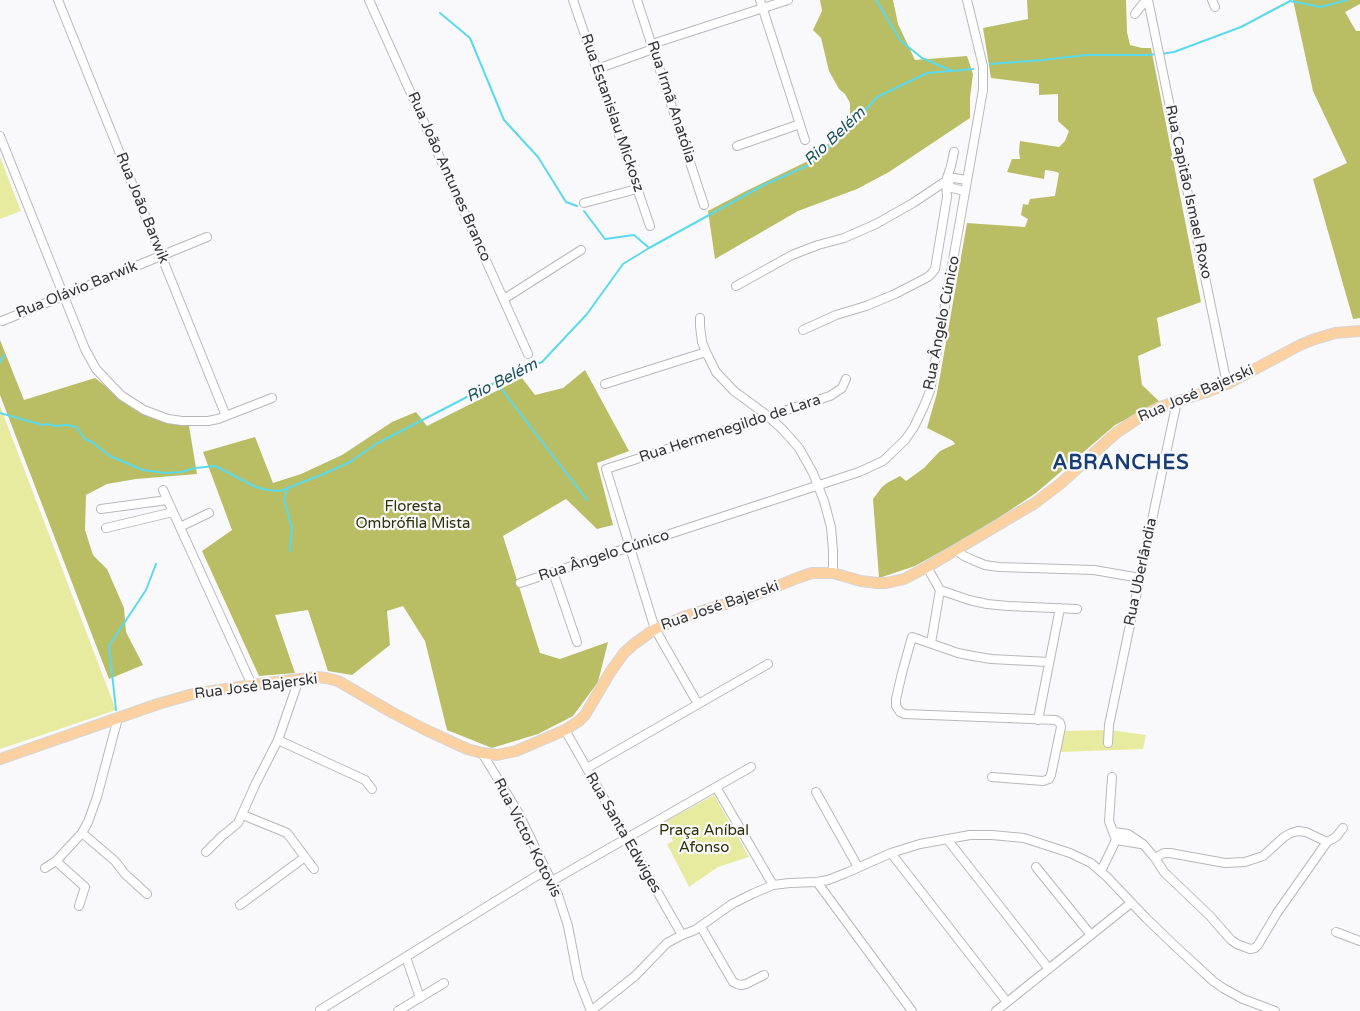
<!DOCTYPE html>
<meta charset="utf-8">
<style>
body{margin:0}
canvas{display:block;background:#f9f9fb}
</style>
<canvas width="1360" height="1011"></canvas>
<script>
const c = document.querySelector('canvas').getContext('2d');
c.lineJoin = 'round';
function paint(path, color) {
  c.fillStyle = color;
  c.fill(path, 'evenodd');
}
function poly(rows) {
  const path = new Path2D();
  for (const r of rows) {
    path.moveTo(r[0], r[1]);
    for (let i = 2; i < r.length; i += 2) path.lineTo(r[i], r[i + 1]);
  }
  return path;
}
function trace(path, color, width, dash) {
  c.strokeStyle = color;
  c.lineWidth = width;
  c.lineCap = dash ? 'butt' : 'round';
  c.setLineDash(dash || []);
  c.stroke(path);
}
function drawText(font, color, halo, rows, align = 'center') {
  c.font = font + ' "Varela Round",sans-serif';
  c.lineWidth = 4.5;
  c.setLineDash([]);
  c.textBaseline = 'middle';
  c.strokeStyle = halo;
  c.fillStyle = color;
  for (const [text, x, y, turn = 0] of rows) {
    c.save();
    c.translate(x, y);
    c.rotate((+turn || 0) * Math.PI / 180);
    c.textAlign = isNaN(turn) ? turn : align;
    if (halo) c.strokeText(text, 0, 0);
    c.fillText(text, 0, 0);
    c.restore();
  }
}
paint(poly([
 [0,157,21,211,0,219],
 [0,406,116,710,0,749],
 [1110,730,1146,735,1143,749,1060,752,1064,731],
 [714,795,749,857,718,867,689,887,667,844,673,841,663,823]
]), '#e6eba0');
paint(poly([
 [820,0,893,0,898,24,915,60,967,56,973,74,970,98,970,118,889,172,857,189,798,211,715,259,708,211,746,191,806,162,834,139,850,120,850,103,845,94,839,89,829,71,821,38,813,30,822,11],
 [1027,0,1126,0,1127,32,1130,45,1142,48,1151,48,1201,302,1157,318,1161,346,1138,356,1142,385,1160,402,1115,425,1036,493,982,529,915,566,879,578,873,499,882,487,887,483,900,476,906,481,924,468,940,451,955,444,953,441,927,428,937,393,967,223,1025,227,1028,219,1021,215,1023,204,1028,205,1030,199,1055,196,1059,173,1053,171,1045,170,1044,179,1007,172,1012,159,1020,159,1019,151,1020,141,1059,147,1065,141,1069,131,1058,121,1058,94,1039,95,1039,84,991,78,983,28,1028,19],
 [1293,0,1360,0,1360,4,1345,12,1356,31,1360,31,1360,318,1353,319,1313,179,1347,163,1313,91],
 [0,340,24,400,95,378,139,412,160,421,189,426,197,474,136,479,107,484,86,495,85,530,93,555,107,569,124,608,126,632,143,665,109,679,0,395],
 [585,370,629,451,597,463,613,525,597,529,566,499,503,536,540,653,560,659,608,642,598,682,573,716,538,734,492,748,447,730,425,641,403,606,387,611,390,645,352,675,328,671,308,610,275,615,295,673,259,676,202,551,232,530,203,452,255,437,273,483,301,474,342,455,392,422,416,412,427,426,522,378,535,395,563,388]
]), '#b9be64');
trace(poly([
 [876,0,901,41,922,58,952,71],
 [440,13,470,38,504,120,538,157,566,202,577,206],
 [1161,54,1174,52,1241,27,1290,1,1321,7,1347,0],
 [990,64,1042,60,1087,55,1147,55,1157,54],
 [584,211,605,239,634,235,648,247],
 [0,362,4,355],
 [496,382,587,500],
 [0,413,42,425,47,424,55,426,67,425,76,427,85,439,92,442,110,456,143,470,166,473,181,472,195,468,215,466,256,487,267,490,280,491,321,475,350,462,376,444,405,429,496,382,542,362,587,314,623,264,649,248,762,186,811,164,857,120,877,97,927,73,973,69],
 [288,488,284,499,292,528,290,551],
 [116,710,109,646,146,590,156,564]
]), '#5bdaed', 2);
const minor = poly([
 [58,0,226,416],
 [369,0,528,354],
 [573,0,650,226],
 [637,0,704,205],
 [760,0,805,140],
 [1148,0,1227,384],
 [1212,0,1215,7],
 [1135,14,1146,0],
 [652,44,788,0],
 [597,69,653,49],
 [0,136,85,349,96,369,113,387,122,396,144,410,168,419,182,421,208,421,218,419,272,398],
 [737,146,800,124],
 [946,181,952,188,965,191],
 [584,203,637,189],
 [736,286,792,255,818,245,844,238,876,224,913,203,946,181,954,178,967,180],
 [504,299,581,250],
 [700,318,700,326,702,342,706,352,716,372,734,391,768,416,783,430,799,448,813,473,824,501,831,527,833,551,833,573],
 [2,321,207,237],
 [803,330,836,315,866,306,895,294,928,277,932,273,935,269,947,197,946,181,951,166,954,152],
 [605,384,706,352],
 [163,490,252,685],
 [101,509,167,500],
 [180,527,209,513],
 [106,528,173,512],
 [956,550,964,556,975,561,985,565,999,567,1094,570,1140,578],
 [927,567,940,590,931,643],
 [553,572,577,642],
 [520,583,859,472,883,461,905,440,914,427,924,406,930,391,983,90,983,66,967,0],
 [940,590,969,600,987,604,1008,606,1077,609],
 [698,704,655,629,606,469,830,396,842,388,846,379],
 [1038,720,1060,608],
 [565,730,682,935],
 [278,740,365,780,372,789],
 [1108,743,1109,725,1177,401],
 [482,753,518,812,558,895,568,926,578,978,591,1011],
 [587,768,768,664],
 [992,777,1043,781,1049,779,1051,775,1061,727,1060,723,1056,720,905,714,900,712,896,706,896,699,902,673,912,637,958,653,973,656,991,659,1049,662],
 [716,787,773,885],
 [816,792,858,867],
 [243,815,287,833,314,869],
 [1114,832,1128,834,1143,844,1155,858,1164,872,1210,916,1231,940,1237,944,1250,949,1255,948,1258,945,1277,913,1327,842,1336,837,1343,828],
 [82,833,115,861,125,874,147,894],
 [947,839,1049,969],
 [1116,840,1141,844],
 [206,852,221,837,238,823,256,783,278,740,299,679],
 [891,853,1007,1002],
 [1155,858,1164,853,1170,853,1225,863,1245,862,1263,856,1284,837,1291,833,1298,831,1306,832,1327,842],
 [56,861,85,887,79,906],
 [1036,867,1091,935],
 [45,868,56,861,82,833,88,822,97,797,118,718],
 [1101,871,1116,840,1109,821,1112,777],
 [552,881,751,767],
 [817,882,912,1011],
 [240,905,305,857],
 [701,927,733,982,737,984,741,985,746,984,764,975],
 [1336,932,1360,941],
 [406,957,420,998],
 [320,1010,546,870],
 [398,1011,444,983],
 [591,1011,635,976,667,943,682,935,695,930,732,904,752,894,773,885,790,883,817,882,828,880,846,873,891,853,920,844,970,835,992,835,1024,838,1070,853,1091,863,1107,877,1146,918,1174,945,1213,981,1223,988,1243,999,1275,1011],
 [996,1011,1131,903]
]);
const major = poly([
 [0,759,158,704,193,694,252,685,317,677,326,678,338,681,393,713,426,730,467,749,482,753,497,755,516,751,565,730,579,721,585,715,611,671,624,653,634,644,655,629,686,616,752,596,800,577,812,573,833,573,861,581,877,583,886,583,904,579,927,567,1035,503,1060,484,1116,433,1137,419,1160,407,1209,391,1227,384,1300,345,1312,340,1335,333,1360,331]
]);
trace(minor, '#b8b8ba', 10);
trace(major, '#d6d6d7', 12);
trace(minor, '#fff', 8);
trace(major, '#fbd1a1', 10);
drawText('15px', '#343435', '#f9f9fb', [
 ["Rua Irmã Anatólia",671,102,72],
 ["Rua Estanislau Mickosz",612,113,71],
 ["Rua João Antunes Branco",449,177,66],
 ["Rua Capitão Ismael Roxo",1188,192,78],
 ["Rua João Barwik",142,208,68],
 ["Rua Olávio Barwik",77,290,-22],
 ["Rua Ângelo Cúnico",942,323,-79],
 ["Rua José Bajerski",1196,394,-23],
 ["Rua Hermenegildo de Lara",730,429,-18],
 ["Rua Ângelo Cúnico",604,556,-18],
 ["Rua Uberlândia",1141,572,-78],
 ["Rua José Bajerski",720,606,-19],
 ["Rua José Bajerski",256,687,-7],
 ["Rua Santa Edwiges",623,833,60],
 ["Rua Victor Kotovis",527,838,63]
]);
drawText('15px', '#2f3109', '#f9f9fb', [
 ["Floresta",413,507],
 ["Ombrófila Mista",413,524],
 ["Praça Aníbal",704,831],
 ["Afonso",704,848]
]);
drawText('italic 16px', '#1d535b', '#f9f9fb', [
 ["Rio Belém",835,137,-43],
 ["Rio Belém",502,381,-27]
]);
c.letterSpacing = '1px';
drawText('bold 20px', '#183d72', '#f9f9fb', [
 ["ABRANCHES",1121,464]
]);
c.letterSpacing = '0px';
</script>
